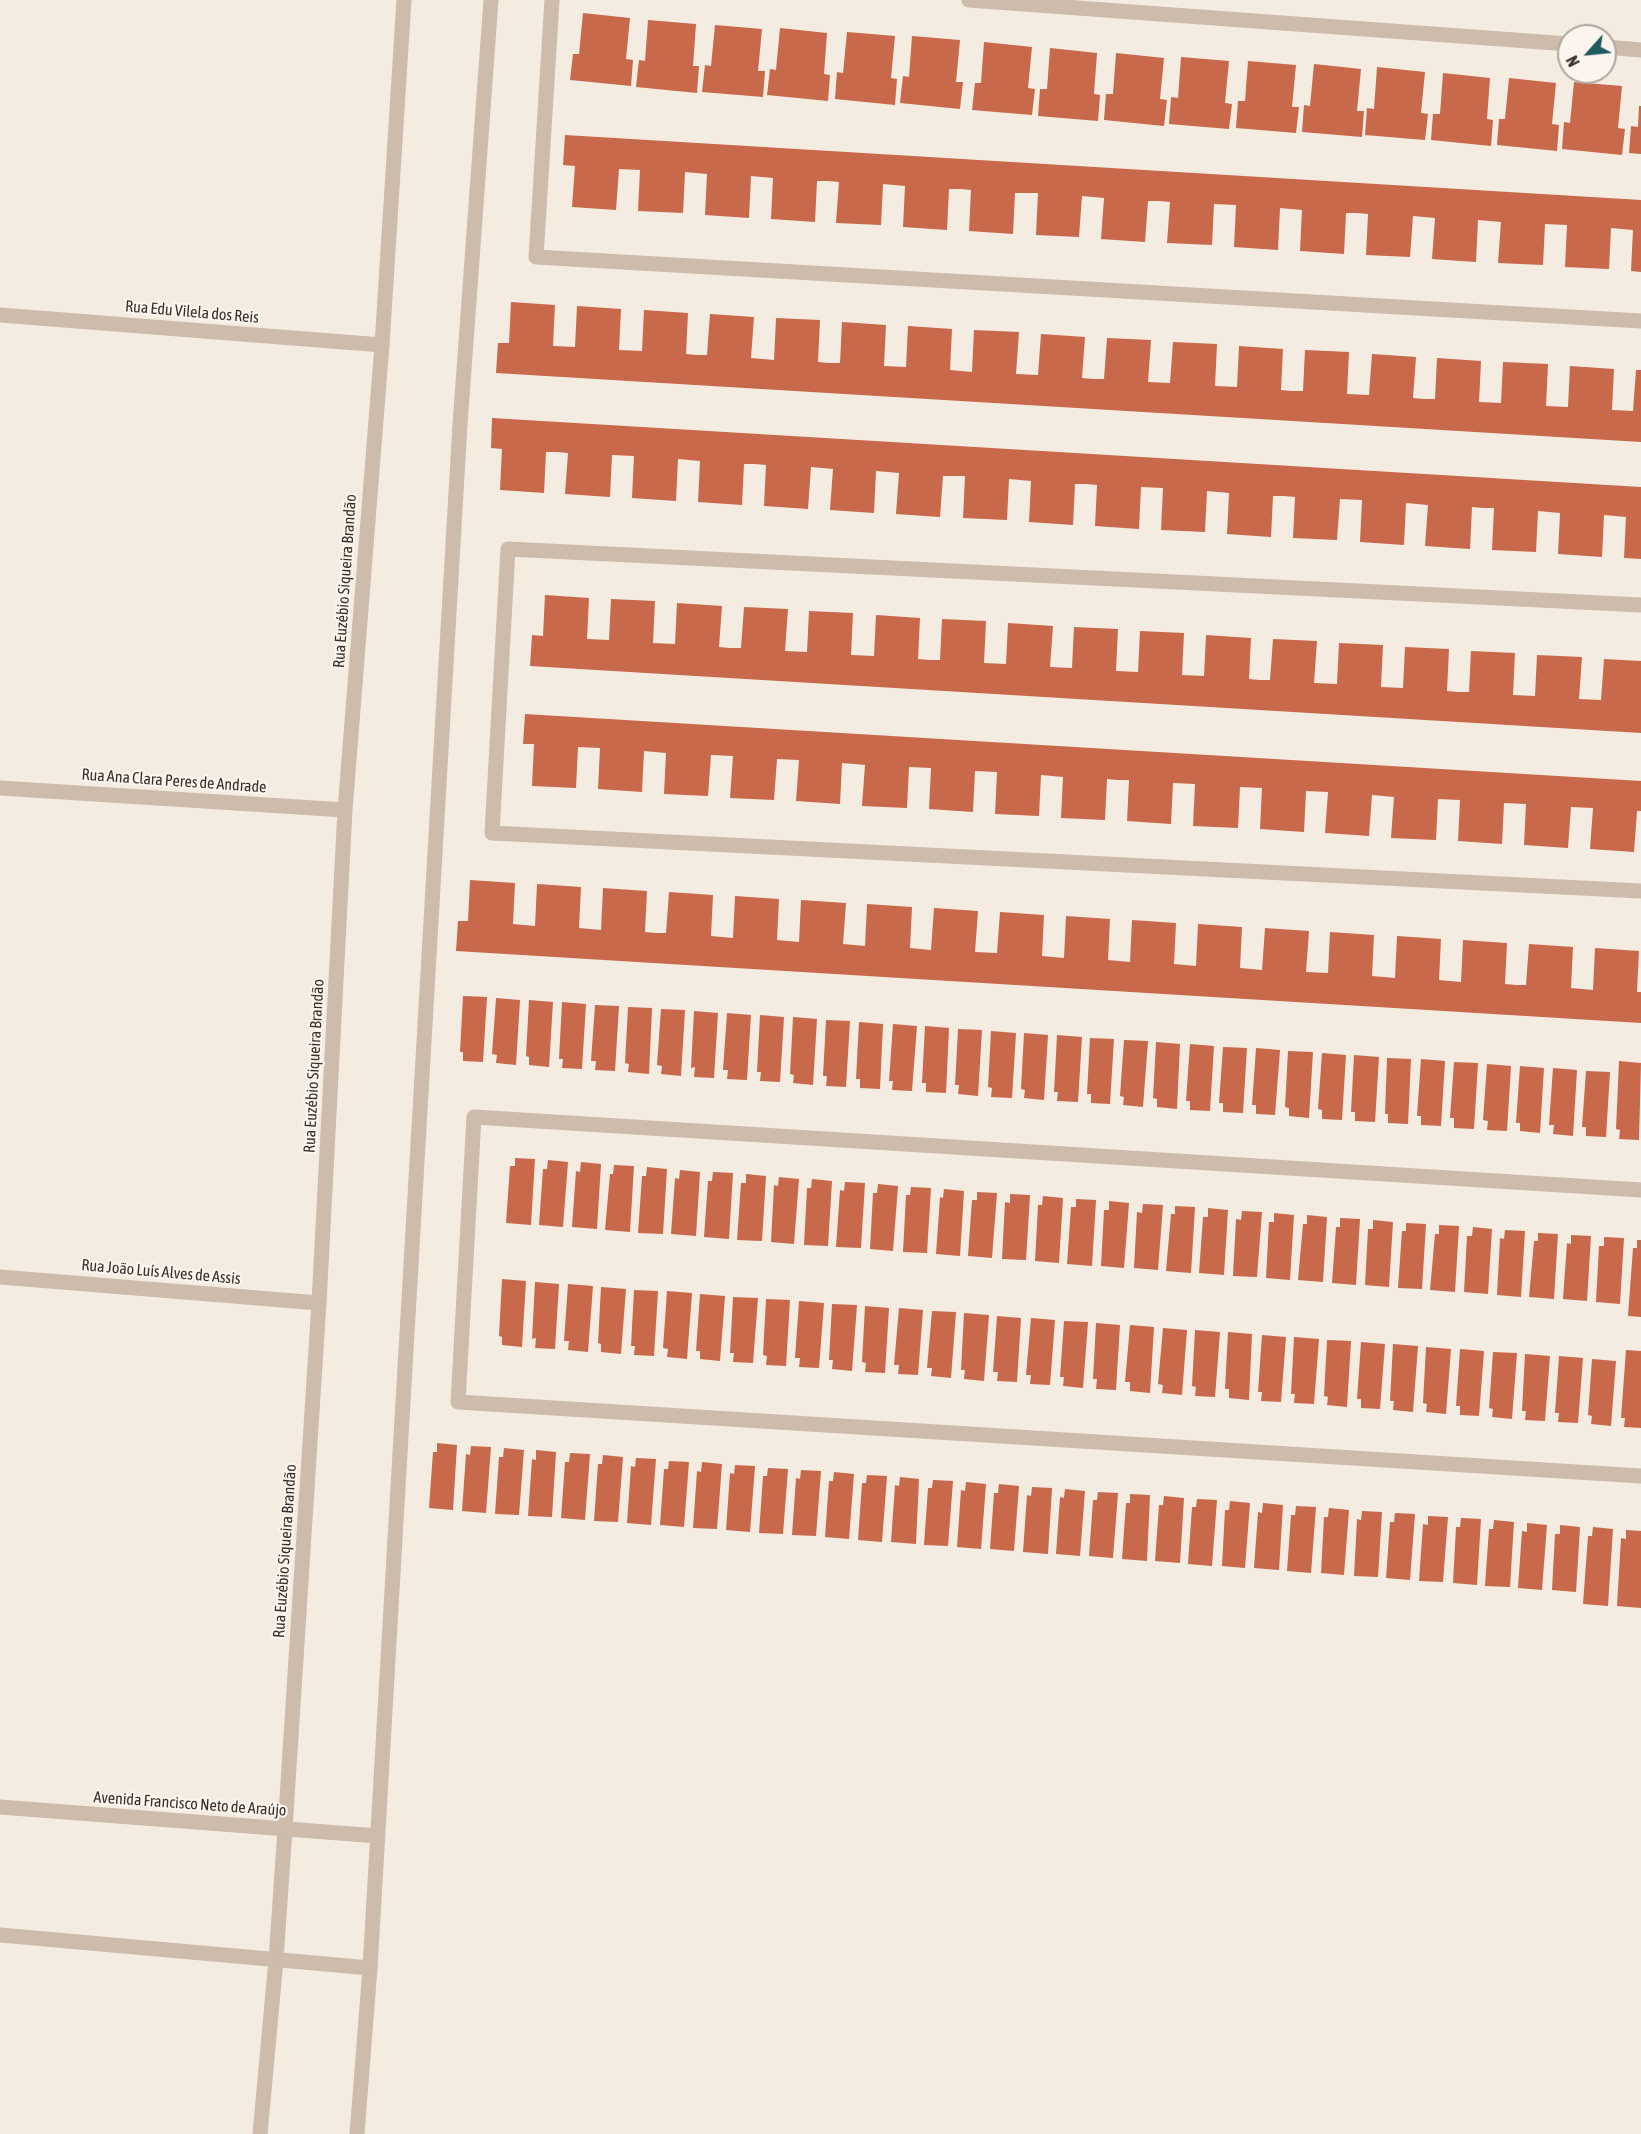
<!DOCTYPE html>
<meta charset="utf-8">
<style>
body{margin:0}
#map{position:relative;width:1641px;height:2134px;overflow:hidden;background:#f4ebe1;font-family:"Asap Condensed",sans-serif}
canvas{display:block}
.north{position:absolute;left:1557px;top:24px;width:60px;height:60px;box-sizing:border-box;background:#fbf5ee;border:2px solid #aea6a0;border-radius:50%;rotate:243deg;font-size:16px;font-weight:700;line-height:24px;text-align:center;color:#3b302b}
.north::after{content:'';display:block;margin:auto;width:21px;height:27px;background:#1f5a5e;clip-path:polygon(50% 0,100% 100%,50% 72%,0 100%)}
</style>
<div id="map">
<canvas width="1641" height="2134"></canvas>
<div class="north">N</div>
</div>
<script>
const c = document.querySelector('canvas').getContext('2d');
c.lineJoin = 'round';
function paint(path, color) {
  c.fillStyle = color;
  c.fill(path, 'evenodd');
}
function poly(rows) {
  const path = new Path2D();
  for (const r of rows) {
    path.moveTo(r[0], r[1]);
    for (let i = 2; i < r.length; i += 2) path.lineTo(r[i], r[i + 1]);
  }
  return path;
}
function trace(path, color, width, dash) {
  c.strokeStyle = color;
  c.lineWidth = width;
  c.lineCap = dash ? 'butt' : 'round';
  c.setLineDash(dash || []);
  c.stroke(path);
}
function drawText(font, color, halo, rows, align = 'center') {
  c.font = font + ' "Asap Condensed",sans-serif';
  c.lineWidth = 4.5;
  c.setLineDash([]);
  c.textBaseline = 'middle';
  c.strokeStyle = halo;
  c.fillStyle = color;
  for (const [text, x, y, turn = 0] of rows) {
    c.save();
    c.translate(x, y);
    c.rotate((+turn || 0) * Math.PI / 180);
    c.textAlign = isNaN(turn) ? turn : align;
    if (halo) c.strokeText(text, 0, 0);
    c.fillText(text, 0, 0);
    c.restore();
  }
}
paint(poly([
 [583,13,630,18,626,59,633,60,631,86,570,80,573,54,579,54],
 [648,20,696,24,693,66,699,66,697,93,636,87,639,60,645,61],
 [715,25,762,29,758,71,765,71,763,97,702,92,705,65,711,66],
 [780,28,827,33,824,74,830,75,828,101,767,95,770,69,776,70],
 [847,32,895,36,891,78,897,79,895,105,835,99,837,72,843,73],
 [912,36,960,40,956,82,963,82,960,109,900,103,903,76,909,77],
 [984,42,1032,47,1028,88,1035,89,1032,115,972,110,975,83,981,83],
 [1050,48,1097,53,1094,94,1100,95,1098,121,1038,116,1040,89,1047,89],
 [1116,53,1164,58,1160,99,1167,100,1164,126,1104,120,1106,94,1113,94],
 [1181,57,1229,61,1225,103,1232,104,1229,129,1169,124,1171,97,1178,98],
 [1248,61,1296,65,1292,107,1299,107,1296,133,1236,128,1238,101,1245,101],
 [1314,64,1361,69,1357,111,1364,111,1362,137,1302,132,1304,105,1310,106],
 [1377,67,1425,72,1421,113,1428,114,1425,140,1365,135,1367,108,1374,109],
 [1443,73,1490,78,1487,119,1493,120,1491,146,1431,140,1433,114,1440,114],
 [1509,78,1556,83,1552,124,1559,125,1557,151,1497,145,1499,119,1505,119],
 [1574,82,1622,86,1618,128,1625,129,1622,155,1562,149,1564,122,1570,123],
 [1639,106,1641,106,1641,154,1629,153,1631,126,1638,127],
 [565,135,1641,200,1641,272,1631,271,1633,230,1611,228,1609,269,1565,267,1567,225,1545,224,1543,265,1498,263,1501,222,1478,220,1476,262,1432,259,1435,218,1413,216,1410,257,1366,255,1368,214,1357,213,1346,213,1344,254,1300,251,1302,210,1280,208,1278,250,1234,247,1236,205,1214,204,1212,245,1167,243,1170,202,1159,201,1148,201,1145,242,1101,239,1104,198,1082,196,1079,237,1036,235,1038,193,1015,193,1013,234,969,231,971,190,961,189,949,189,947,230,903,227,905,186,883,184,881,225,836,223,839,182,828,181,817,181,815,222,771,219,773,178,751,176,749,218,705,215,707,174,685,172,683,213,638,211,640,170,619,169,616,210,572,207,575,166,563,165],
 [511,302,555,305,553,346,575,347,577,306,621,309,619,350,642,351,644,310,688,313,686,354,696,355,707,355,710,314,754,317,751,358,774,360,776,318,820,320,818,362,829,363,840,363,842,322,886,325,884,366,906,367,908,326,952,329,950,370,972,372,974,330,1019,332,1016,374,1038,375,1041,334,1085,337,1082,378,1094,379,1104,379,1107,338,1151,340,1148,382,1170,383,1173,342,1217,344,1215,386,1237,387,1239,346,1283,349,1281,390,1292,391,1303,391,1305,350,1349,352,1347,394,1369,395,1372,354,1416,357,1413,398,1424,399,1435,399,1437,358,1481,361,1479,402,1501,403,1503,362,1548,364,1546,406,1568,407,1570,366,1614,369,1612,410,1633,411,1636,370,1641,370,1641,442,496,373,498,343,509,343],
 [492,418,1641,487,1641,559,1624,558,1626,517,1604,515,1602,557,1558,554,1560,513,1538,511,1536,552,1492,550,1494,508,1483,508,1472,507,1470,549,1425,546,1428,505,1406,503,1404,545,1360,542,1362,500,1340,499,1337,540,1293,538,1295,497,1284,496,1273,496,1271,537,1227,534,1229,493,1207,491,1205,532,1161,530,1163,488,1141,487,1139,529,1095,526,1097,485,1086,484,1075,484,1073,525,1029,522,1031,481,1009,479,1007,520,963,518,965,476,943,476,940,517,896,514,899,473,888,472,876,471,874,513,830,510,833,469,811,467,808,509,764,506,766,465,755,464,744,464,742,505,698,502,700,461,678,459,676,501,632,498,634,456,612,455,610,497,565,494,568,453,557,452,546,452,544,493,500,490,502,449,491,448],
 [545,595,589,598,587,639,609,640,611,599,655,601,653,643,675,644,677,603,722,606,719,647,730,648,741,648,744,607,788,609,785,651,807,652,809,611,853,613,851,655,874,656,876,615,920,618,918,659,929,660,940,660,942,619,986,621,984,663,1006,664,1008,623,1053,626,1050,667,1072,668,1074,627,1118,629,1116,671,1138,672,1140,631,1184,633,1182,675,1204,676,1206,635,1251,638,1249,679,1259,680,1270,680,1273,639,1317,641,1314,683,1337,684,1339,643,1383,645,1381,687,1403,688,1405,647,1449,649,1447,691,1458,692,1469,692,1471,651,1515,653,1513,695,1535,696,1537,655,1582,657,1579,699,1601,700,1604,659,1641,661,1641,733,530,666,532,635,543,636],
 [525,714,1641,781,1641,811,1637,811,1634,852,1590,849,1593,808,1571,807,1568,848,1524,845,1526,804,1504,803,1502,844,1458,841,1460,800,1438,799,1436,840,1391,838,1394,797,1372,795,1369,836,1325,833,1328,792,1306,791,1304,832,1260,829,1262,788,1240,787,1238,828,1193,826,1195,784,1173,783,1171,824,1127,821,1129,780,1118,780,1107,779,1105,820,1061,818,1063,777,1041,775,1039,816,995,814,997,772,975,771,973,812,929,809,931,768,909,767,907,808,862,806,865,765,854,764,842,763,840,804,796,801,799,760,777,759,774,800,730,798,733,756,711,755,708,796,664,794,666,753,644,751,642,792,598,789,600,748,578,747,576,788,532,786,534,744,523,744],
 [470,880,515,883,513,924,535,926,537,884,581,887,579,928,601,930,603,888,647,891,645,932,656,933,666,933,669,892,713,895,711,936,733,938,735,896,779,899,777,940,799,942,801,900,846,903,843,944,865,946,867,904,912,907,910,948,931,950,934,908,978,911,975,952,997,953,1000,912,1044,915,1042,956,1064,958,1066,916,1110,919,1108,960,1130,962,1132,920,1176,923,1174,964,1196,966,1198,924,1242,927,1240,968,1262,970,1265,928,1309,931,1306,972,1328,973,1330,932,1374,935,1372,976,1395,978,1397,936,1441,939,1439,980,1461,982,1463,940,1507,943,1505,984,1516,985,1526,985,1529,944,1573,947,1571,988,1593,990,1595,948,1639,951,1637,992,1641,992,1641,1023,456,951,458,921,468,921],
 [463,996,487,997,483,1062,463,1061,463,1052,460,1052],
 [496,998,520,1000,516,1065,496,1063,497,1055,492,1054],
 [529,1000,553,1002,549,1067,529,1065,529,1057,526,1056],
 [562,1002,586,1004,582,1069,562,1068,563,1059,559,1059],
 [595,1005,619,1006,615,1071,595,1070,596,1061,591,1061],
 [628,1007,652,1008,649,1074,628,1072,629,1064,625,1063],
 [661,1009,685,1010,681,1076,661,1074,662,1066,657,1065],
 [694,1011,718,1013,714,1078,694,1077,695,1067,691,1068],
 [727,1013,751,1015,747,1080,727,1079,728,1070,723,1070],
 [760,1015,784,1017,780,1082,760,1081,761,1072,757,1072],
 [793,1017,817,1019,813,1085,793,1083,794,1075,790,1074],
 [826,1020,850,1021,846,1087,826,1086,827,1076,823,1076],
 [859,1022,883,1024,880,1089,860,1088,860,1079,856,1079],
 [893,1024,917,1026,912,1091,892,1090,893,1081,889,1081],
 [925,1026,949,1028,946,1093,926,1092,926,1083,922,1083],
 [958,1029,982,1030,978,1096,958,1094,959,1085,955,1085],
 [991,1031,1016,1033,1012,1098,991,1097,992,1088,988,1087],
 [1024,1033,1048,1035,1044,1100,1024,1098,1025,1090,1021,1089],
 [1057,1035,1082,1037,1078,1102,1057,1101,1058,1092,1054,1092],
 [1090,1038,1114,1039,1110,1104,1091,1103,1091,1094,1087,1094],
 [1124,1040,1148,1041,1143,1107,1123,1105,1124,1097,1120,1096],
 [1156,1042,1180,1044,1177,1109,1157,1107,1157,1099,1153,1098],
 [1190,1044,1214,1046,1210,1111,1190,1110,1190,1101,1186,1101],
 [1223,1047,1247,1048,1243,1113,1223,1112,1223,1103,1219,1103],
 [1256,1048,1280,1050,1275,1115,1256,1114,1256,1105,1252,1105],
 [1288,1051,1313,1052,1309,1118,1289,1116,1289,1108,1285,1107],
 [1322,1053,1346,1055,1342,1120,1322,1119,1322,1110,1318,1109],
 [1354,1055,1379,1057,1375,1122,1355,1121,1355,1112,1351,1112],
 [1387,1058,1411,1059,1408,1124,1388,1123,1388,1114,1385,1114],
 [1421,1059,1445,1061,1441,1126,1421,1125,1421,1116,1417,1116],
 [1619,1061,1641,1063,1639,1140,1619,1139,1620,1130,1616,1129],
 [1454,1062,1478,1063,1474,1129,1454,1128,1454,1118,1450,1118],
 [1487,1064,1511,1066,1507,1131,1487,1130,1488,1121,1483,1120],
 [1520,1066,1544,1068,1540,1133,1520,1131,1520,1123,1516,1123],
 [1553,1068,1577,1070,1573,1136,1553,1134,1554,1125,1549,1125],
 [1586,1071,1610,1072,1606,1137,1586,1136,1586,1127,1582,1127],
 [515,1158,535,1159,531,1225,506,1223,510,1166,515,1166],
 [548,1160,568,1162,563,1227,539,1225,543,1169,547,1169],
 [581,1162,601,1164,597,1229,572,1227,576,1171,580,1172],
 [614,1165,634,1166,630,1232,605,1230,610,1174,613,1174],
 [647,1167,667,1169,663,1234,638,1233,642,1176,646,1176],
 [680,1170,700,1172,696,1236,671,1234,675,1178,679,1179],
 [713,1172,733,1173,729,1239,704,1237,708,1181,712,1181],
 [746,1174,766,1176,762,1241,737,1240,741,1183,746,1183],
 [779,1177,799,1179,794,1244,771,1242,774,1185,778,1186],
 [812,1179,832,1181,828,1246,804,1245,807,1188,811,1188],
 [845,1182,865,1183,861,1248,836,1247,840,1190,844,1191],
 [878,1184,898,1186,893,1251,870,1249,873,1193,877,1193],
 [911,1187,931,1188,927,1253,903,1252,906,1195,910,1195],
 [944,1189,964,1191,960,1256,936,1254,940,1197,943,1198],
 [977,1192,997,1193,992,1258,968,1256,972,1200,977,1200],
 [1010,1194,1030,1195,1026,1260,1002,1259,1005,1202,1010,1203],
 [1043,1196,1063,1198,1059,1263,1035,1261,1038,1205,1042,1205],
 [1076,1199,1096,1200,1092,1266,1067,1264,1071,1207,1076,1207],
 [1109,1201,1129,1203,1124,1268,1101,1266,1104,1210,1109,1210],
 [1143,1204,1163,1205,1158,1270,1134,1268,1137,1212,1142,1213],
 [1175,1206,1195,1207,1191,1273,1166,1271,1171,1214,1175,1214],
 [1208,1208,1228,1210,1224,1275,1199,1273,1203,1217,1208,1217],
 [1242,1211,1262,1212,1257,1277,1233,1276,1236,1219,1241,1220],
 [1274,1213,1294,1215,1290,1280,1266,1278,1269,1222,1274,1222],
 [1307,1215,1327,1217,1323,1282,1298,1280,1303,1224,1307,1224],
 [1340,1218,1360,1219,1356,1285,1332,1283,1336,1227,1340,1227],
 [1373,1220,1393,1222,1389,1287,1365,1285,1368,1229,1373,1229],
 [1406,1223,1426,1224,1422,1289,1398,1288,1402,1231,1406,1231],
 [1439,1225,1459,1226,1455,1292,1430,1290,1435,1234,1439,1234],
 [1473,1227,1492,1229,1488,1294,1464,1292,1467,1236,1472,1236],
 [1505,1230,1525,1231,1521,1297,1497,1295,1500,1238,1504,1239],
 [1538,1233,1558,1234,1554,1299,1529,1297,1534,1241,1538,1241],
 [1571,1235,1591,1236,1587,1301,1563,1299,1567,1243,1571,1244],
 [1604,1237,1624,1238,1620,1304,1596,1302,1599,1246,1604,1246],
 [1637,1240,1641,1240,1641,1317,1628,1316,1633,1248,1637,1248],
 [502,1279,526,1281,522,1347,502,1345,502,1337,499,1336],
 [535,1282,559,1284,555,1349,535,1348,536,1338,532,1339],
 [568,1284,593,1286,588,1352,568,1350,569,1341,564,1341],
 [601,1287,626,1289,621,1354,601,1352,601,1344,598,1343],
 [634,1290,658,1291,654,1356,634,1355,635,1346,631,1346],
 [667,1291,692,1293,687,1359,667,1357,668,1349,663,1348],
 [700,1294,725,1296,720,1361,700,1359,700,1351,696,1351],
 [733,1297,758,1298,753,1363,733,1362,734,1353,730,1353],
 [766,1299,790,1300,786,1366,766,1365,767,1356,763,1355],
 [799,1301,824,1303,819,1368,799,1367,800,1358,795,1358],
 [832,1304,857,1305,852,1371,832,1369,833,1360,829,1360],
 [865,1306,889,1308,885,1373,865,1372,866,1363,862,1362],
 [899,1308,923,1310,918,1375,898,1374,899,1365,894,1365],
 [932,1311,956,1312,951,1378,931,1376,932,1368,927,1368],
 [964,1313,989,1315,984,1381,964,1379,965,1370,961,1370],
 [997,1316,1021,1318,1017,1382,997,1381,998,1372,993,1372],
 [1031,1318,1055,1320,1050,1385,1030,1384,1031,1375,1026,1375],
 [1064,1321,1088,1322,1083,1388,1063,1386,1064,1377,1060,1377],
 [1096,1323,1120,1325,1116,1390,1096,1389,1097,1379,1093,1379],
 [1130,1325,1154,1327,1150,1393,1130,1391,1130,1382,1125,1382],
 [1163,1328,1187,1330,1182,1395,1162,1393,1163,1385,1158,1384],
 [1195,1330,1220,1332,1215,1397,1195,1396,1196,1387,1192,1386],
 [1228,1332,1252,1334,1249,1400,1229,1398,1229,1389,1225,1389],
 [1262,1335,1286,1337,1281,1402,1261,1401,1262,1392,1258,1392],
 [1294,1337,1319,1339,1314,1404,1294,1403,1295,1394,1291,1394],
 [1327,1340,1351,1341,1347,1407,1327,1405,1328,1397,1324,1396],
 [1361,1342,1385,1344,1380,1409,1361,1408,1361,1399,1357,1399],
 [1393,1344,1418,1346,1413,1412,1393,1410,1394,1401,1390,1401],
 [1426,1347,1451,1349,1446,1414,1426,1412,1427,1404,1423,1403],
 [1460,1349,1484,1351,1479,1416,1460,1415,1460,1406,1456,1406],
 [1626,1350,1641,1351,1641,1428,1624,1427,1625,1418,1621,1418],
 [1493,1352,1517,1353,1512,1419,1492,1417,1493,1409,1489,1408],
 [1525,1354,1550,1356,1545,1421,1525,1420,1526,1411,1522,1411],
 [1559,1356,1583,1358,1578,1423,1558,1422,1559,1413,1555,1413],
 [1592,1359,1616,1361,1611,1426,1591,1424,1592,1416,1588,1415],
 [437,1443,457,1445,453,1510,429,1508,433,1452,437,1452],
 [471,1446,491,1447,486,1513,462,1511,466,1454,470,1455],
 [504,1448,524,1450,519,1515,495,1514,499,1457,503,1457],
 [536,1450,556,1452,552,1517,528,1516,532,1459,536,1460],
 [570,1453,590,1454,585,1520,561,1518,565,1462,569,1462],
 [603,1455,623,1457,618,1522,594,1521,598,1464,602,1464],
 [636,1458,656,1459,651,1525,627,1523,631,1466,635,1467],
 [669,1461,689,1462,684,1527,660,1525,664,1469,668,1469],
 [702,1462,722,1464,717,1529,693,1528,697,1471,701,1472],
 [735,1465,755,1466,750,1532,726,1530,730,1473,734,1474],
 [768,1468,788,1469,783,1534,759,1533,763,1476,767,1476],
 [801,1470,821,1471,816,1536,792,1535,796,1478,800,1479],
 [834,1472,854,1474,849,1539,825,1537,829,1481,833,1481],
 [867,1475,887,1476,882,1542,858,1540,862,1483,866,1483],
 [900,1477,919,1479,916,1544,891,1542,895,1485,899,1486],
 [933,1480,953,1481,948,1546,924,1545,928,1488,932,1488],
 [966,1482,986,1484,981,1549,957,1547,961,1490,965,1491],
 [999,1484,1019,1486,1014,1551,990,1549,994,1493,998,1493],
 [1032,1487,1052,1488,1048,1554,1023,1552,1027,1495,1031,1496],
 [1065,1489,1085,1491,1080,1556,1056,1554,1060,1497,1064,1498],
 [1098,1492,1118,1493,1113,1558,1089,1556,1093,1500,1097,1500],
 [1130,1494,1150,1495,1147,1561,1122,1559,1126,1503,1130,1503],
 [1164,1496,1184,1498,1180,1563,1155,1561,1159,1505,1163,1505],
 [1197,1499,1217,1500,1212,1566,1188,1564,1192,1507,1196,1507],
 [1230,1501,1250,1503,1245,1568,1222,1566,1225,1510,1229,1510],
 [1263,1503,1283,1505,1279,1570,1254,1568,1258,1512,1262,1513],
 [1296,1506,1316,1507,1311,1573,1287,1571,1291,1515,1295,1515],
 [1329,1508,1349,1510,1344,1575,1321,1573,1324,1517,1328,1517],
 [1362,1511,1382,1512,1378,1577,1354,1576,1357,1519,1361,1520],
 [1395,1513,1415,1514,1410,1580,1386,1578,1390,1522,1394,1522],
 [1428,1516,1448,1517,1443,1582,1419,1581,1423,1524,1428,1525],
 [1461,1518,1481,1519,1477,1585,1453,1583,1456,1527,1460,1527],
 [1494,1520,1514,1522,1510,1587,1485,1586,1489,1529,1493,1529],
 [1527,1523,1547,1525,1542,1590,1518,1588,1522,1531,1527,1532],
 [1560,1525,1580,1527,1576,1592,1552,1590,1555,1534,1560,1534],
 [1593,1527,1613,1529,1608,1606,1583,1604,1588,1536,1592,1536],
 [1626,1530,1641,1531,1641,1608,1617,1606,1621,1538,1626,1539]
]), '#c8694b');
trace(poly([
 [552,0,536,257,1641,321],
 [969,0,1569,44],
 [1605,47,1641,50],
 [0,315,382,345],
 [1641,605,508,549,492,833,1641,891],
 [0,788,345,810],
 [1641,1190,474,1117,458,1402,1641,1476],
 [0,1277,319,1303],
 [260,2134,276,1960,285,1829,319,1303,345,810,382,345,404,0],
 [357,2134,370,1968]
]), '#cdbbac', 15);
trace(poly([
 [0,1807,378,1836],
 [0,1935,370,1968,460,424,491,0]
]), '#cdbbac', 15);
drawText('16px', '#3b302b', '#fbf5ee', [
 ["Rua Edu Vilela dos Reis",192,312,5],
 ["Rua Euzébio Siqueira Brandão",345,581,-86],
 ["Rua Ana Clara Peres de Andrade",174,781,4],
 ["Rua Euzébio Siqueira Brandão",314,1066,-87],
 ["Rua João Luís Alves de Assis",161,1272,5],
 ["Rua Euzébio Siqueira Brandão",285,1551,-86],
 ["Avenida Francisco Neto de Araújo",190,1804,4]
]);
</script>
